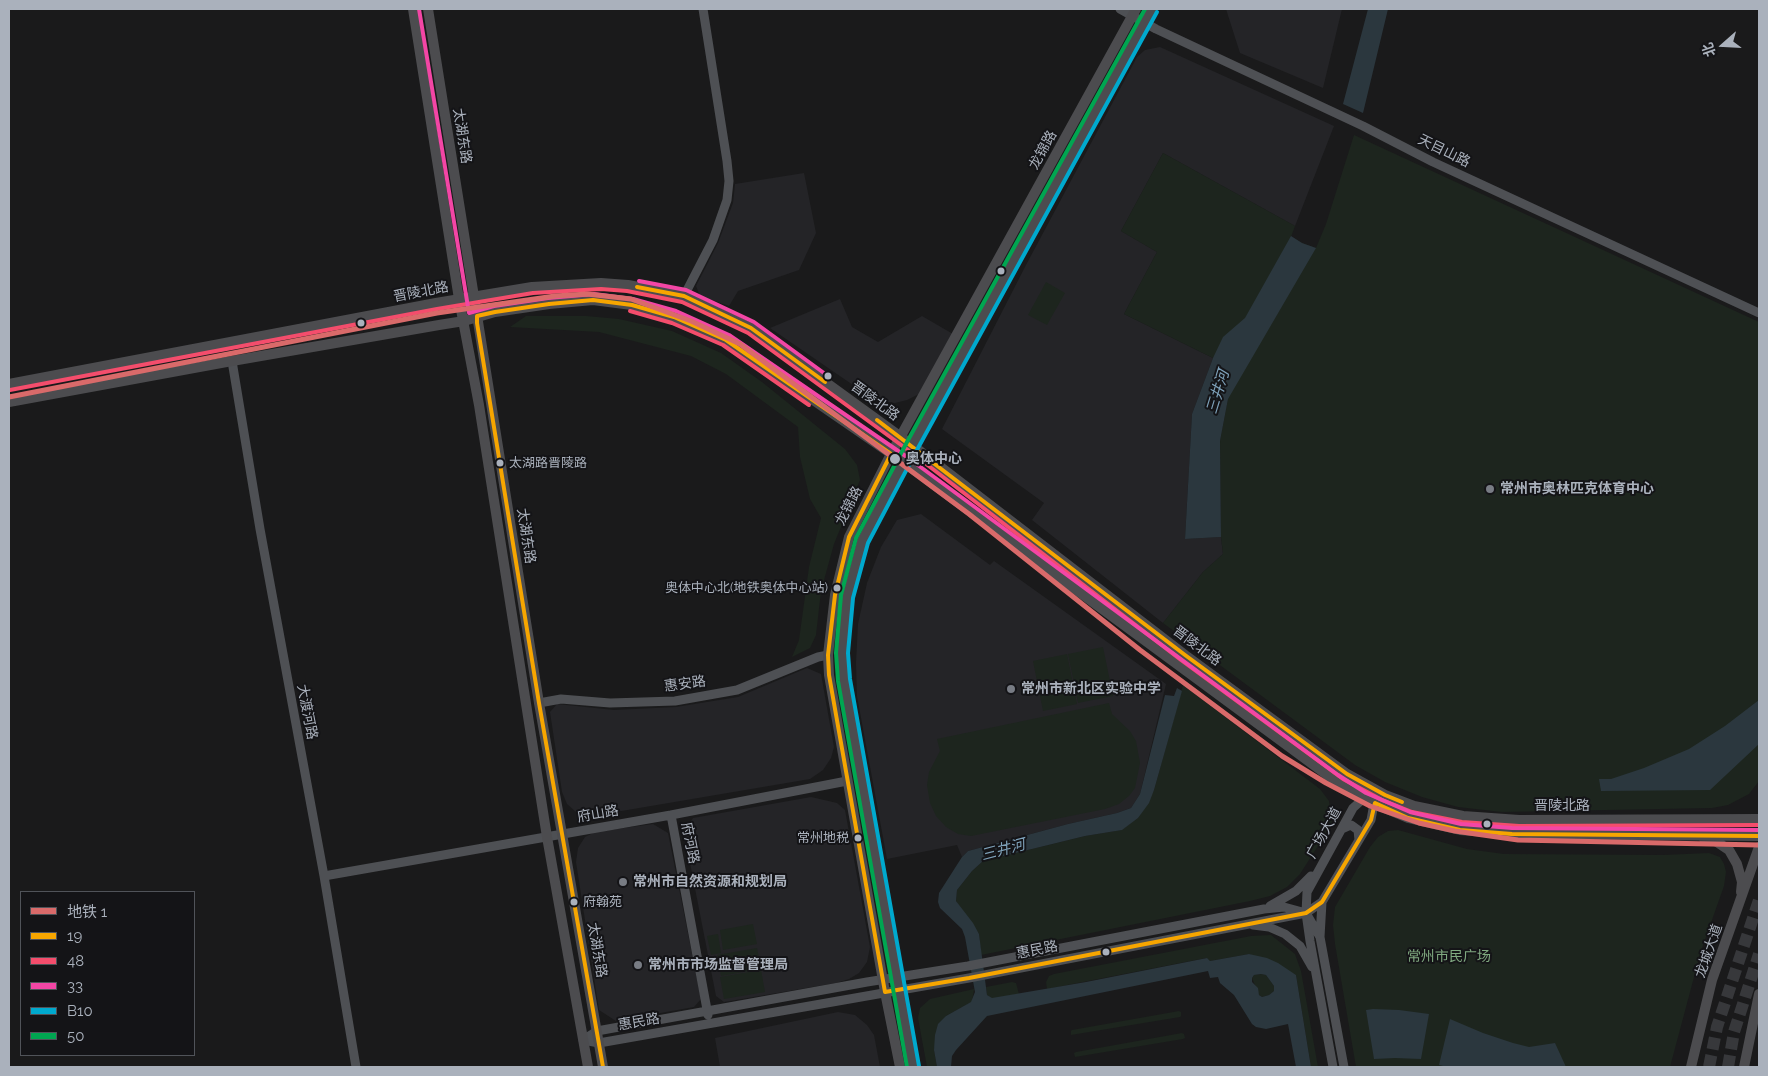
<!DOCTYPE html>
<meta charset="utf-8">
<style>
body{margin:0}
#map{position:relative;width:1768px;height:1076px;overflow:hidden;background:#1a1a1b;font-family:Raleway,"Noto Sans SC",sans-serif}
canvas{display:block}
.frame{position:absolute;inset:0;border:10px solid #aab1bc;pointer-events:none}
.legend{position:absolute;left:20px;top:891px;width:175px;height:165px;box-sizing:border-box;background:#141417;border:1px solid #505359;margin:0;padding:6px 9px;list-style:none;font-size:15px;color:#aab1bc}
.legend li{display:flex;align-items:center;gap:10px;height:25px}
.legend b{width:25px;border:1px solid #505359}
.north{position:absolute;left:1698px;top:20px;width:50px;height:50px;-webkit-text-stroke:4px #141417;paint-order:stroke;rotate:251deg;font-size:14px;font-weight:700;line-height:20px;text-align:center;color:#aab1bc}
.north::after{content:'';display:block;margin:auto;width:18px;height:22px;background:#aab1bc;clip-path:polygon(50% 0,100% 100%,50% 72%,0 100%)}
</style>
<div id="map">
<canvas width="1768" height="1076"></canvas>
<div class="frame"></div>
<ul class="legend">
<li><b style="height:6px;background:#d96a6a"></b>地铁 1</li>
<li><b style="height:6px;background:#f7a600"></b>19</li>
<li><b style="height:6px;background:#f44d6c"></b>48</li>
<li><b style="height:6px;background:#f346a5"></b>33</li>
<li><b style="height:6px;background:#00a9ce"></b>B10</li>
<li><b style="height:6px;background:#00a651"></b>50</li>
</ul>
<div class="north">北</div>
</div>
<script>
const c = document.querySelector('canvas').getContext('2d');
c.lineJoin = 'round';
function paint(path, color) {
  c.fillStyle = color;
  c.fill(path, 'evenodd');
}
function poly(rows) {
  const path = new Path2D();
  for (const r of rows) {
    path.moveTo(r[0], r[1]);
    for (let i = 2; i < r.length; i += 2) path.lineTo(r[i], r[i + 1]);
  }
  return path;
}
function trace(path, color, width, dash) {
  c.strokeStyle = color;
  c.lineWidth = width;
  c.lineCap = dash ? 'butt' : 'round';
  c.setLineDash(dash || []);
  c.stroke(path);
}
function drawText(font, color, halo, rows, align = 'center') {
  c.font = font + ' Raleway,"Noto Sans SC",sans-serif';
  c.lineWidth = 4;
  c.setLineDash([]);
  c.textBaseline = 'middle';
  c.strokeStyle = halo;
  c.fillStyle = color;
  for (const [text, x, y, turn = 0] of rows) {
    c.save();
    c.translate(x, y);
    c.rotate((+turn || 0) * Math.PI / 180);
    c.textAlign = isNaN(turn) ? turn : align;
    if (halo) c.strokeText(text, 0, 0);
    c.fillText(text, 0, 0);
    c.restore();
  }
}
paint(poly([
 [1226,9,1342,9,1323,88,1240,53],
 [1160,47,1334,126,1295,226,1163,153,1121,231,1157,252,1124,314,1213,358,1192,414,1185,539,1221,537,1223,554,1203,572,1163,623,1032,520,1044,503,942,429,1026,265,1137,57,1145,50],
 [804,173,816,233,799,270,738,291,729,306,700,296,696,286,718,243,733,203,735,184],
 [840,299,852,327,878,342,922,316,953,334,919,394,907,400,895,403,882,401,869,396,770,328],
 [921,514,990,565,994,561,1166,684,1140,794,1131,808,1117,813,1068,824,968,851,962,857,957,845,887,859,857,696,856,663,858,624,867,583,881,547,897,520],
 [807,668,821,674,834,747,831,758,823,770,810,779,592,816,576,812,567,804,562,792,550,712,557,704,614,710,676,707,738,697],
 [811,797,837,803,845,810,870,947,867,962,859,973,849,979,836,983,724,1002,716,996,684,832,693,818],
 [653,824,668,833,701,999,694,1007,616,1021,599,1010,576,862,578,848,585,837,595,832],
 [838,1012,855,1015,867,1025,874,1035,880,1067,720,1067,715,1038]
]), '#242427');
paint(poly([
 [1354,135,1759,322,1759,781,1749,794,1728,805,1712,808,1502,812,1458,807,1422,797,1385,782,1355,765,1163,623,1203,572,1223,554,1221,537,1220,441,1228,399,1213,358,1124,314,1157,252,1121,231,1163,153,1295,226,1291,237,1302,243,1316,248,1326,224],
 [1046,282,1065,293,1047,325,1028,315],
 [526,316,586,316,619,319,672,331,721,353,762,382,845,449,857,465,860,480,834,544,821,591,816,635,810,648,792,657,799,640,809,567,821,518,810,499,800,457,798,427,726,374,691,356,599,332,510,327],
 [1103,647,1113,696,1078,703,1068,654],
 [1067,654,1072,679,1056,682,1072,679,1077,704,1043,711,1033,661],
 [1183,685,1320,789,1329,801,1332,824,1300,874,1287,887,1270,896,1250,901,981,955,979,934,956,901,957,890,972,871,983,861,1085,836,1121,830,1138,818,1154,790],
 [1109,703,1112,714,1130,731,1136,741,1140,763,1135,788,1129,796,1119,804,1105,809,971,836,958,834,946,827,936,816,930,803,927,785,929,772,940,751,937,739],
 [1398,830,1467,849,1504,854,1663,855,1709,853,1720,857,1724,864,1726,872,1724,886,1701,951,1670,1067,1356,1067,1335,944,1333,925,1335,907,1370,847,1378,837,1388,831],
 [753,924,757,944,723,950,720,930],
 [718,934,721,953,711,955,707,936],
 [1271,935,1295,954,1301,971,1318,1067,1311,1067,1296,975,1249,954,1210,961,1206,958,1047,989,1046,982,1049,976,1054,974,1251,936],
 [757,948,761,969,721,976,717,955],
 [761,970,765,992,724,999,720,977],
 [1261,974,1266,975,1274,986,1274,991,1269,995,1262,997,1259,995,1252,978,1254,975],
 [1012,982,1016,983,1019,994,992,999,987,995,986,987],
 [974,989,972,1002,946,1016,934,1050,937,1067,927,1067,918,1018,920,1008,930,999],
 [1179,1011,1181,1012,1181,1016,1180,1017,1071,1035,1071,1031,1072,1030],
 [1182,1033,1184,1034,1185,1038,1183,1039,1075,1057,1074,1053,1076,1052]
]), '#1d251e');
paint(poly([
 [1368,9,1388,9,1363,113,1343,104],
 [1291,236,1302,243,1316,248,1228,399,1220,441,1221,537,1185,539,1192,414,1213,358,1223,337,1245,318],
 [1177,688,1182,691,1154,790,1149,803,1138,818,1122,830,1085,836,983,861,972,871,957,890,956,901,973,923,979,934,987,995,992,998,1086,982,1207,958,1210,961,1249,954,1267,958,1278,963,1296,975,1311,1067,1296,1067,1288,1024,1266,1029,1256,1027,1252,1024,1234,995,1220,983,1218,977,1210,978,1208,971,987,1016,956,1050,952,1056,951,1067,937,1067,934,1050,935,1035,938,1024,946,1016,971,1002,975,992,965,937,962,929,940,908,938,902,939,893,962,857,968,851,1068,824,1117,813,1131,808,1140,794,1165,695,1174,696],
 [1261,974,1266,975,1274,986,1274,991,1269,995,1262,997,1259,995,1258,988,1252,982,1252,978,1254,975],
 [1759,700,1759,744,1710,790,1601,791,1599,779,1611,779,1644,768,1689,749,1725,726],
 [1373,1009,1399,1010,1429,1014,1421,1059,1395,1058,1374,1059,1366,1010],
 [1450,1019,1483,1033,1513,1043,1529,1047,1555,1043,1566,1067,1447,1067,1439,1065]
]), '#2b373e');
trace(poly([
 [1709,1067,1717,1027,1759,900],
 [1728,1067,1734,1032,1759,954]
]), '#37383b', 12, [12, 6]);
trace(poly([
 [1120,9,1156,29,1363,126,1433,162,1759,313],
 [684,296,713,240,727,200,729,181,727,161,703,9],
 [232,361,260,529,324,876,356,1067],
 [539,703,561,699,610,703,675,701,737,690,818,657,828,655],
 [671,815,708,1015],
 [1342,829,1351,825,1358,830,1359,840],
 [324,876,671,815,847,781],
 [1270,906,1296,891,1311,876],
 [1253,925,1269,927,1285,934,1300,946,1312,967],
 [583,1040,597,1031,867,982,968,966,1264,909,1284,907,1306,913,1320,937],
 [583,1040,599,1043,969,978,1306,913,1322,902],
 [1333,1067,1310,941,1306,913,1307,892,1353,808,1363,799,1377,791],
 [1344,1067,1320,937,1322,902,1371,820,1375,798]
]), '#4e5054', 9);
trace(poly([
 [413,9,459,299,479,405,547,837,588,1067],
 [428,9,539,703,603,1067],
 [9,384,436,303,532,287,601,283,628,285,684,296,751,328,912,445,1185,655,1347,774,1385,795,1414,806,1463,816,1519,820,1759,819],
 [9,402,232,361,439,325,464,321,495,312,549,304,593,300,632,305,674,317,726,340,903,462,1334,780,1363,799,1408,818,1460,830,1512,834,1759,836],
 [1704,839,1714,840,1729,850,1737,864,1742,882,1741,892],
 [900,1067,885,992,829,675,828,655,835,595,849,537,891,454,1136,9],
 [913,1067,844,680,842,653,847,597,862,541,912,445,1152,9],
 [1691,1067,1712,980,1759,847],
 [1744,1067,1759,994]
]), '#4c4c4f', 10);
trace(poly([
 [637,287,684,296,751,328,825,382],
 [877,420,1185,655,1347,774,1385,795,1402,802],
 [603,1067,539,703,477,323,477,316,495,312,549,304,593,300,632,305,674,317,726,340,891,454,849,537,835,595,828,655,829,675,885,992,969,978,1306,913,1322,902,1371,820,1375,803,1408,818,1460,830,1512,834,1759,836]
]), '#f7a600', 4);
trace(poly([
 [630,311,672,323,723,345,809,405],
 [10,390,437,309,533,293,601,289,627,291,682,302,748,333,908,450,1181,660,1343,779,1382,800,1412,812,1462,822,1519,826,1759,825]
]), '#f44d6c', 4);
trace(poly([
 [419,9,469,313,494,306,548,298,594,294,633,299,676,311,729,335,907,457,1338,775,1366,793,1410,812,1461,824,1512,828,1759,830],
 [639,281,686,290,754,322,828,376]
]), '#f346a5', 4);
trace(poly([
 [919,1066,850,679,848,653,853,598,868,543,918,448,1157,12]
]), '#00a9ce', 4);
trace(poly([
 [907,1067,838,681,836,653,841,595,856,538,907,442,1145,9]
]), '#00a651', 4);
trace(poly([
 [9,397,437,313,555,296,587,294,631,299,691,321,740,344,969,514,1140,650,1282,756,1326,783,1370,806,1419,823,1455,831,1518,840,1759,845]
]), '#d96a6a', 5);
for (const [x, y, r, color] of [
 [1001,271,4.5,"#aab1bc"],
 [361,323,4.5,"#aab1bc"],
 [828,376,4.5,"#aab1bc"],
 [895,459,6,"#aab1bc"],
 [500,463,4.5,"#aab1bc"],
 [1490,489,5,"#787c84"],
 [837,588,4.5,"#aab1bc"],
 [1011,689,5,"#787c84"],
 [1487,824,4.5,"#aab1bc"],
 [858,838,4.5,"#aab1bc"],
 [623,882,5,"#787c84"],
 [574,902,4.5,"#aab1bc"],
 [1106,952,4.5,"#aab1bc"],
 [638,965,5,"#787c84"]
]) {
  const dot = new Path2D();
  dot.arc(x, y, r, 0, 2 * Math.PI);
  c.fillStyle = color;
  c.fill(dot);
  trace(dot, '#141417', 2);
}
drawText('13px', '#aab1bc', '#141417', [
 ["太湖路晋陵路",509,463],
 ["奥体中心北(地铁奥体中心站)",828,588,"right"],
 ["常州地税",849,838,"right"],
 ["府翰苑",583,902]
], 'left');
drawText('14px', '#aab1bc', '#141417', [
 ["太湖东路",462,136,81],
 ["龙锦路",1043,150,-61],
 ["天目山路",1444,151,26],
 ["晋陵北路",421,292,-11],
 ["晋陵北路",875,401,36],
 ["龙锦路",849,506,-63],
 ["太湖东路",526,536,81],
 ["晋陵北路",1197,646,37],
 ["惠安路",685,684,-8],
 ["大渡河路",307,712,79],
 ["晋陵北路",1562,806],
 ["府山路",598,814,-10],
 ["广场大道",1324,833,-61],
 ["府河路",690,843,79],
 ["太湖东路",597,950,80],
 ["惠民路",1037,950,-11],
 ["龙城大道",1709,951,-71],
 ["惠民路",639,1022,-10]
]);
drawText('bold 14px', '#aab1bc', '#141417', [
 ["奥体中心",906,459]
], 'left');
drawText('bold 14px', '#aab1bc', '#141417', [
 ["常州市奥林匹克体育中心",1500,489],
 ["常州市新北区实验中学",1021,689],
 ["常州市自然资源和规划局",633,882],
 ["常州市市场监督管理局",648,965]
], 'left');
drawText('14px', '#80a980', '#141417', [
 ["常州市民广场",1449,957]
]);
drawText('italic 15px', '#7fa2ba', '#141417', [
 ["三井河",1218,392,-73],
 ["三井河",1003,850,-15]
]);
</script>
